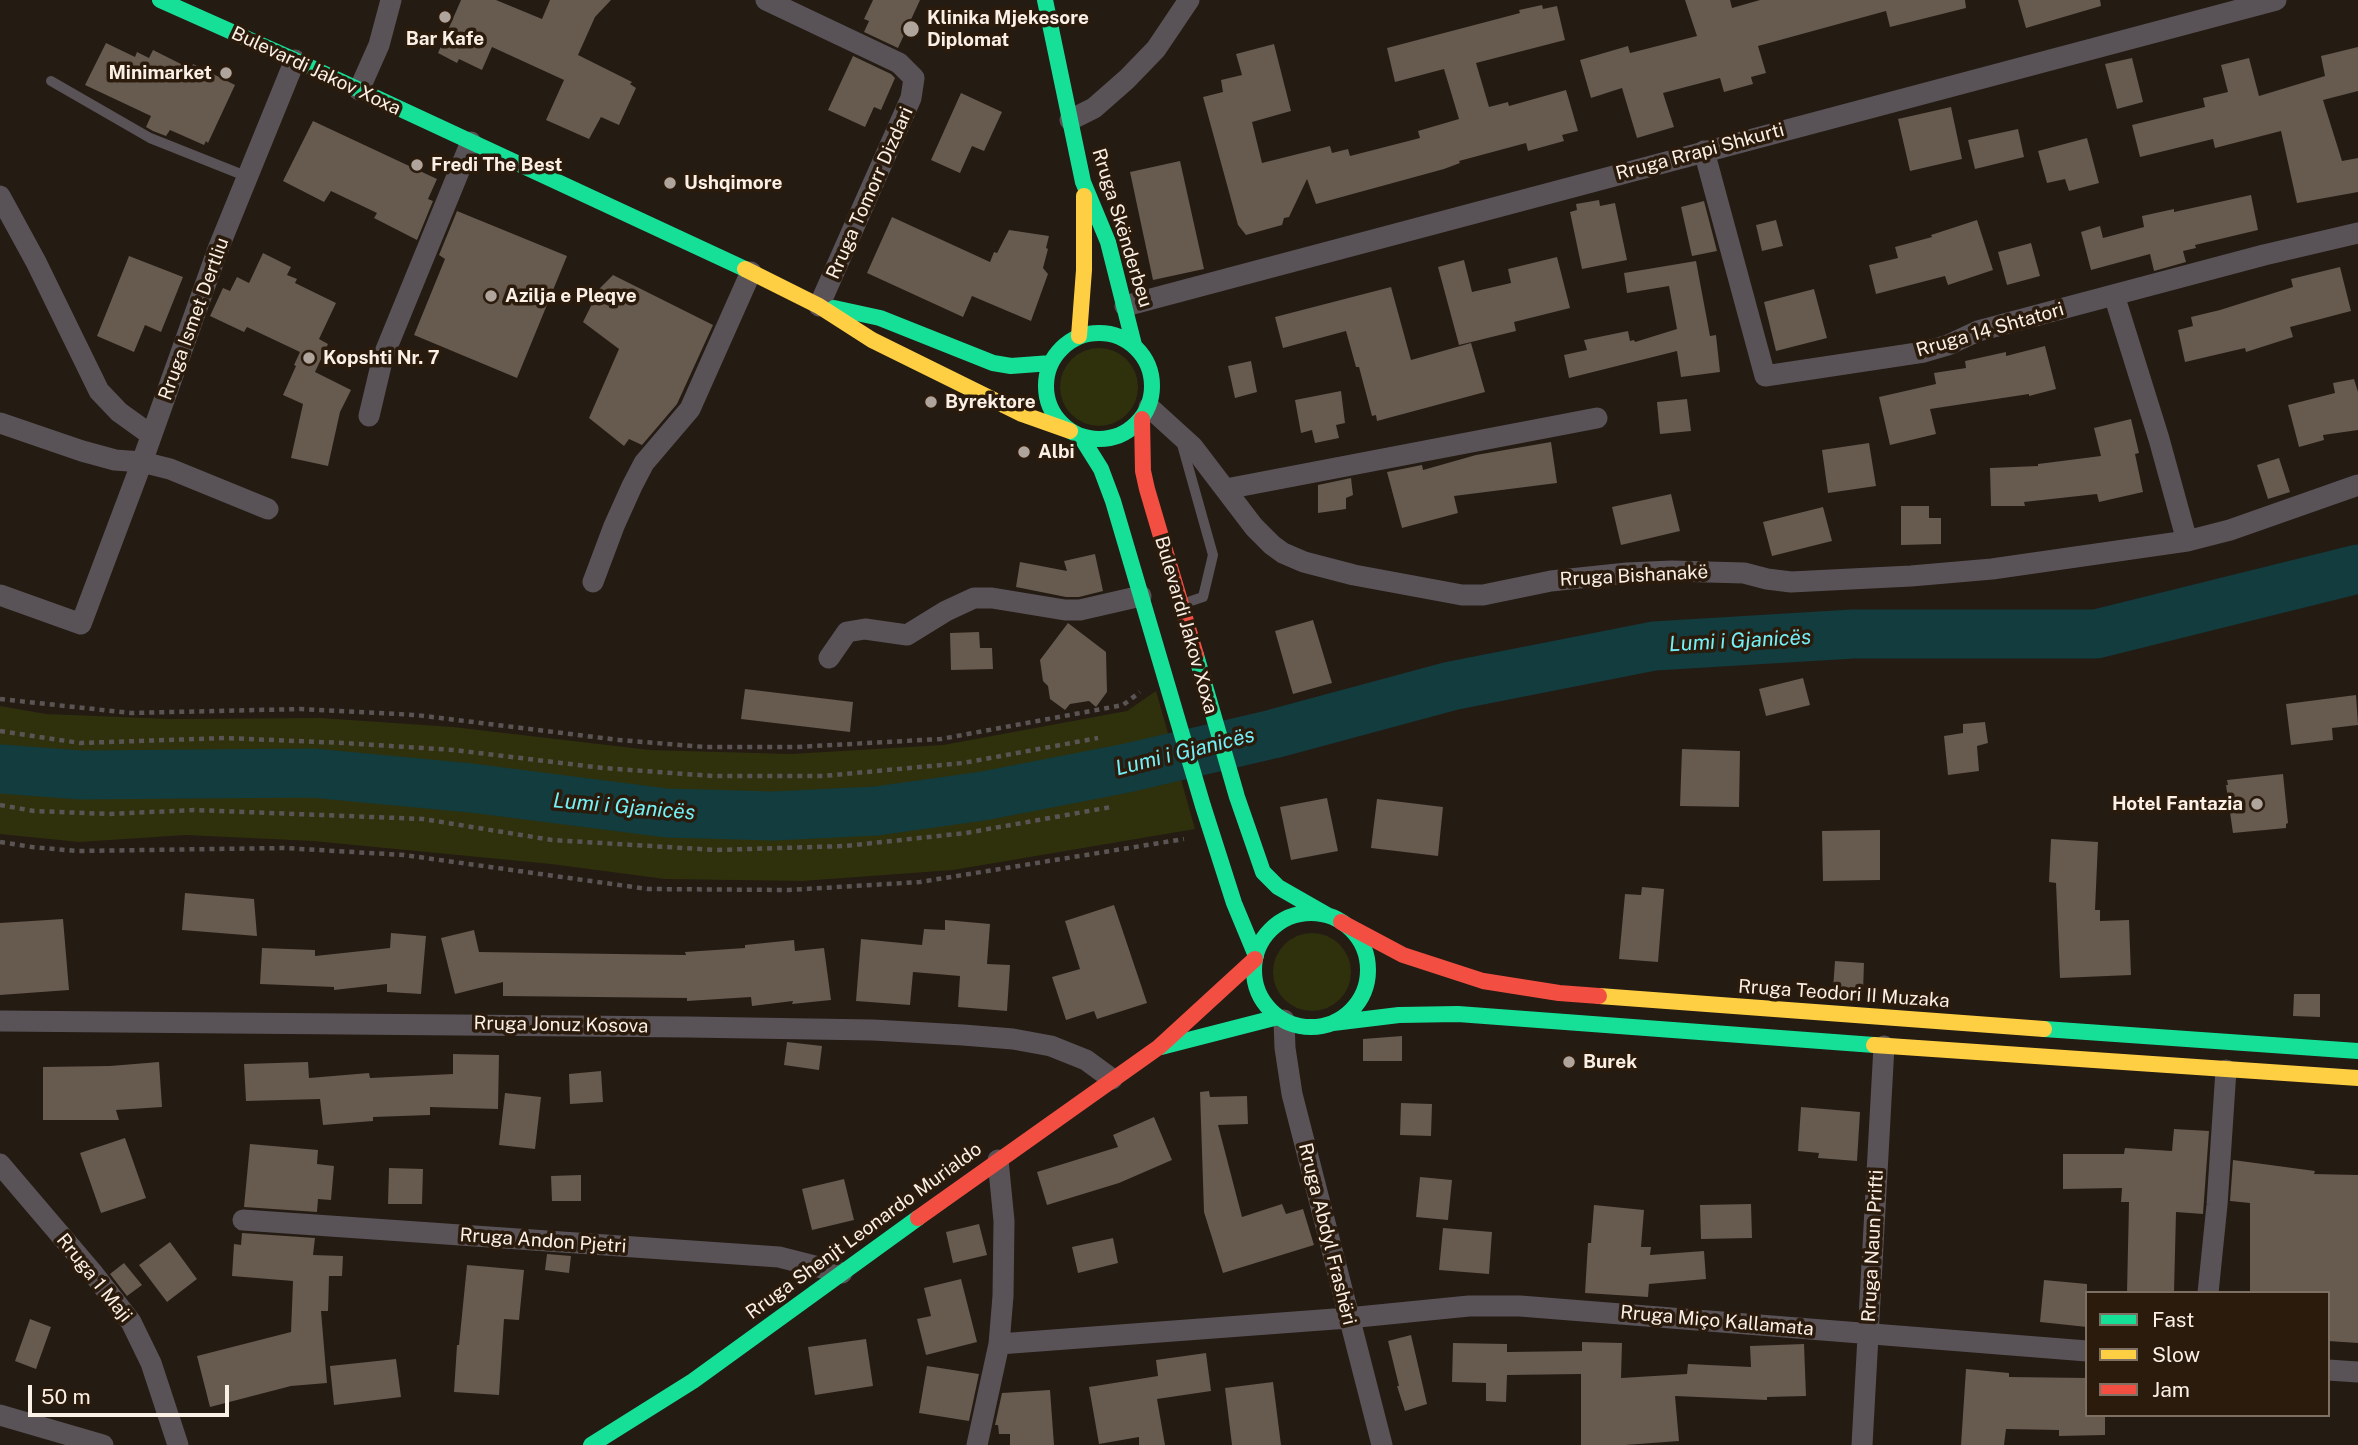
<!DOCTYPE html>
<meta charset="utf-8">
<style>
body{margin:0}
#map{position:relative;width:2358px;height:1445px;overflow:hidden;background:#241b13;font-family:"Public Sans",sans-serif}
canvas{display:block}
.legend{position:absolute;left:2085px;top:1291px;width:245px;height:126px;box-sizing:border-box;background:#2b1b0c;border:2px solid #7e7063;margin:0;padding:9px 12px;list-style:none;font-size:21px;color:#fbf0e6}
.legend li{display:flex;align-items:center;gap:14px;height:35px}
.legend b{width:35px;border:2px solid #7e7063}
.scale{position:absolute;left:28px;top:1385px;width:201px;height:32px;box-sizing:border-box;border:4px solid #fbf0e6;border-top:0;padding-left:9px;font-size:21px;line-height:24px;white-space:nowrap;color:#fbf0e6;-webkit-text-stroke:5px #2b1b0c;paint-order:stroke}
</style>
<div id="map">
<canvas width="2358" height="1445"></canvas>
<ul class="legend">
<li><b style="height:9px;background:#16e098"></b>Fast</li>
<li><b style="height:9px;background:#ffcf43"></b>Slow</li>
<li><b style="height:9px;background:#f24e42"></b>Jam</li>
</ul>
<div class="scale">50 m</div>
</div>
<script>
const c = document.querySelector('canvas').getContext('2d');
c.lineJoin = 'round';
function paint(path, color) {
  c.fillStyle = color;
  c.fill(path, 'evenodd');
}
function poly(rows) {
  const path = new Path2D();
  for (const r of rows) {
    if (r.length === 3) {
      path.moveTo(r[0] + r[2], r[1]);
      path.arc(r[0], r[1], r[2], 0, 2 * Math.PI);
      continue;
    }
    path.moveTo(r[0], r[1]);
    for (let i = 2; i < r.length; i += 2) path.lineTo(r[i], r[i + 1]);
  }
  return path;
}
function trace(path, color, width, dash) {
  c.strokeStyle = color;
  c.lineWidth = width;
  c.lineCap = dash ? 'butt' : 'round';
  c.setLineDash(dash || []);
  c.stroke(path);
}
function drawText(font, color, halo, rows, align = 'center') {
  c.font = font + ' "Public Sans",sans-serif';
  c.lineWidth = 7;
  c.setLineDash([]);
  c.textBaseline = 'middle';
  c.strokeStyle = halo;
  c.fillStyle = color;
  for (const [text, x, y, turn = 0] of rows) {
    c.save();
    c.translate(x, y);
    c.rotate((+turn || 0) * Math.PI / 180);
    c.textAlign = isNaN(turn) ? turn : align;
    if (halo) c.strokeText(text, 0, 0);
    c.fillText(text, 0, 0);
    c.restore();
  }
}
paint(poly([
 [1099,387,39],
 [1156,691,1195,829,953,870,802,881,665,879,551,864,313,841,186,835,79,842,0,834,0,706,46,714,171,719,320,718,453,727,650,750,791,754,943,745,1127,711],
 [1312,972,39]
]), '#2e310c');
trace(poly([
 [0,769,81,775,312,773,471,788,667,813,774,816,876,811,983,796,1127,768,1273,734,1451,686,1654,646,1853,634,2096,634,2358,569]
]), '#133c3e', 49);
paint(poly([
 [461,0,496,0,542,19,550,0,611,0,595,17,578,55,632,82,630,84,636,88,619,125,601,117,589,139,546,120,564,80,492,47,482,70,459,59,457,63,438,53],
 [873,0,920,0,898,48,864,32,869,21,864,19],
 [1685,0,1730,0,1732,8,1760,0,1965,0,1966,8,1890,27,1886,11,1758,46,1766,73,1751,77,1753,84,1724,92,1720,78,1663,93,1674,127,1637,138,1622,88,1591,98,1580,60,1628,46,1630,53,1697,36],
 [2018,0,2100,0,2101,6,2026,28],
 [1542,5,1543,9,1557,6,1565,40,1476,63,1489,107,1508,102,1509,106,1566,90,1578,131,1562,135,1564,141,1528,151,1526,143,1459,161,1460,163,1444,169,1316,204,1307,179,1289,217,1284,218,1282,225,1246,235,1238,225,1203,97,1223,92,1221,80,1242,75,1236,54,1274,44,1291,111,1252,122,1262,163,1330,146,1332,153,1348,149,1350,156,1420,138,1418,131,1459,119,1444,69,1395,82,1387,48,1520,13,1519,10],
 [106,43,135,57,137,52,149,58,153,50,191,69,193,64,235,85,208,143,206,141,204,145,170,130,166,136,153,131,146,127,151,116,85,85],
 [2358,47,2358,91,2323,100,2342,161,2358,158,2358,192,2297,203,2281,131,2215,148,2213,139,2140,157,2132,125,2205,107,2203,98,2228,92,2221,65,2249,58,2259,96,2325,76,2321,56],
 [853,56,891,74,895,78,881,110,874,107,865,127,828,110],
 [2132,58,2143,102,2117,109,2105,64],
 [961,93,1002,112,984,151,972,146,960,173,931,160],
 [1951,107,1962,159,1910,171,1898,119],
 [313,121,437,179,428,199,433,201,417,240,374,218,377,213,331,191,324,202,283,181],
 [2018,129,2024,157,1975,169,1968,140],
 [2087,138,2099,183,2069,191,2065,179,2047,183,2038,151],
 [1180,161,1204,269,1153,280,1130,172],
 [2251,195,2258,230,2195,245,2196,248,2183,251,2186,262,2154,271,2150,254,2091,270,2081,232,2100,226,2103,238,2144,227,2142,216,2174,209,2174,212],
 [1599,200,1600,206,1615,203,1627,260,1582,269,1570,212,1577,210,1576,204],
 [1704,201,1717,251,1692,256,1681,207],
 [457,211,567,256,517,378,414,335,445,259,439,255],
 [892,217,990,262,994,252,997,253,1009,230,1049,236,1046,248,1048,249,1043,268,1048,274,1031,321,972,296,963,317,867,273],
 [1776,220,1783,246,1762,251,1756,225],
 [1977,220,1993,270,1948,285,1945,276,1876,294,1869,265,1898,258,1895,247,1932,237,1931,235],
 [2031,243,2040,276,2007,285,1998,252],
 [263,253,291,267,287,275,297,279,295,283,336,303,319,339,328,344,315,372,351,390,340,412,328,466,291,458,303,404,283,395,296,366,294,365,300,352,247,327,244,332,210,316,223,288,230,291,237,277,249,283],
 [129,256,183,277,161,332,145,325,134,352,97,336],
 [1557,257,1570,308,1514,322,1516,331,1459,345,1438,267,1464,260,1472,292,1511,283,1508,269],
 [1696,261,1710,336,1716,335,1720,372,1681,377,1677,351,1569,378,1564,355,1587,350,1584,340,1628,331,1630,341,1634,340,1635,342,1677,329,1669,286,1627,293,1624,273],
 [2340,267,2351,311,2290,327,2293,337,2246,352,2245,348,2185,362,2178,330,2193,326,2191,317,2220,310,2293,287,2291,279],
 [613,275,713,325,677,404,642,445,629,439,624,446,589,418,619,349,583,322,600,288],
 [1391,287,1411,360,1471,343,1485,392,1377,421,1376,415,1372,416,1359,367,1356,367,1346,331,1283,348,1275,317],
 [1814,289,1827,338,1776,351,1764,302],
 [2045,346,2056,389,2029,396,2029,394,1930,409,1936,434,1890,445,1879,397,1936,384,1934,373,1966,368,1965,361,2006,352,2006,356],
 [1251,361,1257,392,1235,398,1228,366],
 [2354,379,2358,392,2358,430,2323,435,2324,440,2299,447,2288,405,2335,393,2333,383],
 [1341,391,1345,423,1336,425,1339,438,1315,443,1312,430,1301,433,1295,400],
 [1687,399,1691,431,1660,434,1657,402],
 [2131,419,2139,453,2135,454,2143,492,2099,502,2097,494,2024,502,2025,506,1991,506,1990,468,2038,466,2038,464,2101,456,2094,428],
 [1551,442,1557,483,1454,496,1458,513,1402,528,1387,472,1422,465,1423,470,1476,455],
 [1869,443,1876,486,1828,493,1822,450],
 [2279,458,2290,492,2268,499,2257,465],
 [1351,478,1353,495,1346,498,1346,509,1318,513,1318,485],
 [1671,494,1680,531,1621,545,1612,507],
 [1901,506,1929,506,1929,518,1941,518,1941,544,1901,545],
 [1823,507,1832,541,1772,556,1763,522],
 [1095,554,1103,591,1079,597,1066,597,1016,587,1020,562,1067,571,1064,561],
 [1313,620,1332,683,1293,694,1275,631],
 [1068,623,1106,652,1107,692,1096,707,1089,701,1070,704,1065,710,1050,699,1048,686,1043,681,1040,660],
 [979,632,980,648,992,648,993,669,951,670,950,633],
 [1803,678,1810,705,1766,716,1759,689],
 [745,689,853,702,850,732,741,719],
 [2356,695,2358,725,2332,728,2333,740,2291,745,2286,704],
 [1985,722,1988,743,1977,746,1979,771,1948,775,1944,736,1963,733,1963,724],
 [1682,749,1740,751,1739,807,1680,806],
 [2283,774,2288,823,2286,824,2286,828,2233,833,2226,785,2228,785,2227,780],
 [1327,798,1338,851,1291,860,1280,807],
 [1377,799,1443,807,1438,856,1371,848],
 [1880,830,1880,880,1823,881,1822,831],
 [2051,839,2098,842,2095,910,2100,910,2100,921,2129,920,2131,975,2060,978,2056,883,2049,882],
 [1642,887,1664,889,1658,962,1619,959,1625,894,1641,895],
 [185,893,254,899,257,936,182,930],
 [1114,905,1147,1003,1097,1019,1094,1011,1066,1020,1052,977,1080,969,1065,921],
 [63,919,69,990,0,995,0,923],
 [945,920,990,924,987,964,1010,965,1007,1011,958,1007,960,976,913,972,910,1005,856,1001,861,939,922,945,924,929,945,930],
 [474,930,479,952,686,955,685,952,745,948,745,945,794,940,795,951,824,948,831,1000,792,1004,793,1001,752,1006,751,997,687,1001,687,998,503,996,503,982,455,994,441,938],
 [391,933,426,936,421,994,387,992,387,984,334,990,334,987,260,984,262,948,315,950,315,956,390,948],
 [1835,961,1864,963,1863,992,1833,990],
 [2294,994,2320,994,2320,1017,2293,1016],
 [1402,1036,1402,1061,1363,1061,1363,1039],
 [787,1042,822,1046,819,1070,784,1065],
 [453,1054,499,1055,498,1109,430,1107,430,1115,373,1117,373,1121,323,1125,320,1099,246,1101,244,1064,308,1062,309,1078,369,1073,370,1078,453,1074],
 [159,1062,162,1107,116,1110,119,1120,43,1120,43,1067,110,1066],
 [601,1071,603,1102,570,1104,569,1074],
 [1209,1091,1210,1097,1247,1096,1248,1124,1218,1125,1242,1217,1282,1204,1286,1214,1303,1209,1314,1245,1223,1273,1204,1212,1200,1092],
 [505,1093,541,1097,535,1149,499,1145],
 [1401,1103,1432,1104,1431,1136,1400,1135],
 [1801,1107,1860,1112,1857,1161,1818,1158,1819,1153,1798,1151],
 [1154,1117,1172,1160,1119,1183,1047,1205,1037,1172,1118,1147,1113,1135],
 [2174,1129,2209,1131,2203,1214,2176,1212,2174,1293,2127,1293,2129,1202,2121,1202,2122,1188,2063,1189,2063,1154,2124,1154,2125,1148,2172,1151],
 [125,1138,146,1198,101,1213,80,1153],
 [250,1144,318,1150,317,1164,334,1166,331,1200,318,1199,317,1212,244,1207],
 [2233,1160,2315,1171,2314,1174,2358,1175,2358,1343,2328,1341,2328,1293,2250,1293,2250,1203,2230,1201],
 [389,1168,423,1169,422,1204,388,1204],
 [581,1175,581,1201,552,1201,551,1176],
 [1420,1177,1452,1180,1448,1220,1416,1217],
 [844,1179,854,1220,812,1230,802,1189],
 [1751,1204,1752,1238,1701,1239,1700,1205],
 [1594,1205,1644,1210,1641,1247,1651,1247,1650,1255,1704,1251,1706,1279,1649,1284,1648,1297,1585,1293,1588,1243,1591,1243],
 [979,1224,987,1255,953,1263,946,1232],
 [1443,1228,1492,1232,1489,1274,1439,1270],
 [242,1233,315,1238,313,1255,343,1256,342,1276,329,1276,328,1311,321,1311,327,1383,291,1386,210,1407,197,1356,291,1332,293,1281,232,1276,234,1244,241,1245],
 [1113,1238,1118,1263,1078,1273,1072,1247],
 [170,1242,197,1279,167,1302,139,1265],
 [547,1254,571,1256,569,1273,545,1270],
 [124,1263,142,1285,127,1296,110,1274],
 [467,1265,524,1270,519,1320,504,1319,499,1395,454,1392,457,1345,459,1345],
 [961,1279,977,1342,926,1355,917,1319,931,1316,924,1288],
 [2044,1280,2087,1284,2087,1327,2040,1322],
 [30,1319,51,1327,36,1369,15,1361],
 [1411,1335,1427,1404,1405,1411,1397,1386,1399,1386,1388,1341],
 [866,1339,873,1386,815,1395,808,1347],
 [1582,1342,1622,1343,1621,1378,1687,1374,1688,1364,1751,1367,1750,1346,1804,1344,1806,1396,1767,1397,1767,1400,1675,1396,1679,1441,1625,1445,1581,1445,1581,1374,1507,1375,1506,1402,1486,1401,1486,1383,1452,1382,1453,1343,1507,1344,1507,1352,1582,1351],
 [1206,1353,1211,1391,1157,1399,1165,1445,1139,1445,1139,1437,1099,1444,1089,1387,1158,1376,1156,1360],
 [396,1359,401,1397,334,1405,330,1366],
 [927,1366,979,1374,969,1421,919,1413],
 [1966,1369,2009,1373,2009,1377,2087,1378,2087,1415,2105,1415,2105,1435,2059,1436,2059,1430,2006,1429,2004,1445,1961,1445],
 [1273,1382,1281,1445,1232,1445,1225,1388],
 [1050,1390,1054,1445,1010,1445,1010,1434,999,1434,998,1425,995,1425,1002,1393]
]), '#675a4e');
trace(poly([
 [0,699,131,713,301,709,416,715,619,740,705,747,796,747,941,739,1123,705,1140,692],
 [0,731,80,743,225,738,344,743,454,750,603,768,713,776,823,776,963,763,1098,738],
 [0,805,34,811,109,814,194,810,423,819,552,840,716,850,845,846,966,833,1111,807],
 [0,842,32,847,77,851,284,848,404,855,648,889,789,890,920,882,1184,839]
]), '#5a5554', 4.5, [5, 5]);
trace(poly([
 [51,81,150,138,248,177],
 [1181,441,1213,555,1203,597,1182,604]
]), '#595358', 10);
trace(poly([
 [766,0,899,63,914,78,911,98,819,306],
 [359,90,379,45,391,0],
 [1070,120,1094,108,1127,79,1156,49,1189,0],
 [1704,151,1765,376,1924,352,1948,345,1978,331,2264,255,2358,233],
 [0,196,36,262,99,391,119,412,151,435],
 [2114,295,2159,439,2187,541],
 [1125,306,2276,0],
 [1149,407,1193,447,1254,527,1272,545,1283,553,1304,562,1354,575,1462,595,1483,595,1551,581,1627,573,1672,571,1744,573,1767,579,1791,582,1911,576,1992,569,2187,541,2230,530,2358,485],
 [369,416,383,357,471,142],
 [0,423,82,451,115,460,142,462,170,469,268,509],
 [1226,489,1597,418],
 [593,582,614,526,632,486,644,463,690,409,751,272],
 [0,595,81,624,142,462,218,249,295,60],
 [829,658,847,632,865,629,907,635,946,611,974,598,992,598,1065,610,1080,610,1141,596],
 [1284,1020,1285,1048,1292,1094,1382,1445],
 [0,1021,688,1027,873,1030,963,1035,1013,1039,1051,1046,1086,1060,1112,1079],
 [0,1164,92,1272,131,1322,151,1363,178,1445],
 [243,1220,779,1257,842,1273],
 [2208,1293,2217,1205,2226,1070],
 [999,1344,1348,1318,1469,1306,1520,1306,2087,1351],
 [2328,1370,2358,1372],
 [0,1415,103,1445],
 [977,1445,999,1344,1003,1296,1004,1221,998,1160],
 [1862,1445,1884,1046]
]), '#595358', 21);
trace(poly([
 [160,0,295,60,745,269],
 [1045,0,1083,182,1108,242,1134,345],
 [834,308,880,318,993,363,1011,366,1051,363],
 [1099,386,53],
 [1081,437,1101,469,1113,501,1203,806,1234,903,1256,956],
 [1196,655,1237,797,1263,872,1278,887,1327,915],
 [1311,970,57],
 [1333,1023,1399,1015,1458,1014,1874,1045],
 [2044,1029,2358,1051],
 [1161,1047,1278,1017],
 [591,1445,693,1381,918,1218]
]), '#16e098', 16);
trace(poly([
 [745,269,819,306,872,340,1022,414,1070,431],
 [1079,336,1084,270,1084,196],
 [1599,996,2044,1029],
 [1874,1045,2358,1078]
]), '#ffcf43', 16);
trace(poly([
 [1142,419,1143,471,1147,489,1196,655],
 [1341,922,1403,955,1483,981,1559,993,1599,996],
 [918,1218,1159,1047,1255,959]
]), '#f24e42', 16);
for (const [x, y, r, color] of [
 [445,17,7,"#b0a59c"],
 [911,29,9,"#b0a59c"],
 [226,73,7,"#b0a59c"],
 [417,165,7,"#b0a59c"],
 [670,183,7,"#b0a59c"],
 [491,296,7,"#b0a59c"],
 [309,358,7,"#b0a59c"],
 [931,402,7,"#b0a59c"],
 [1024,452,7,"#b0a59c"],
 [2257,804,7,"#b0a59c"],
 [1569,1062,7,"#b0a59c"]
]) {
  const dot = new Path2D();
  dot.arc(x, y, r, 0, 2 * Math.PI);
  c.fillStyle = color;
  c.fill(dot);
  trace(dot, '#2b1b0c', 2.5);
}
drawText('bold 19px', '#fbf0e6', '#2b1b0c', [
 ["Klinika Mjekesore",927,18],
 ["Diplomat",927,40],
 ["Bar Kafe",445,39,"center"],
 ["Minimarket",212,73,"right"],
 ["Fredi The Best",431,165],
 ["Ushqimore",684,183],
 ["Azilja e Pleqve",505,296],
 ["Kopshti Nr. 7",323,358],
 ["Byrektore",945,402],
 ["Albi",1038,452],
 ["Hotel Fantazia",2243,804,"right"],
 ["Burek",1583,1062]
], 'left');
drawText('19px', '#fbf0e6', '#2b1b0c', [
 ["Bulevardi Jakov Xoxa",316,71,25],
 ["Rruga Rrapi Shkurti",1700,152,-15],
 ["Rruga Tomorr Dizdari",870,193,-66],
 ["Rruga Skënderbeu",1122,228,73],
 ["Rruga Ismet Dertliu",194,319,-70],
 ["Rruga 14 Shtatori",1990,330,-16],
 ["Rruga Bishanakë",1634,576,-3],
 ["Bulevardi Jakov Xoxa",1186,625,74],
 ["Rruga Teodori II Muzaka",1844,994,4],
 ["Rruga Jonuz Kosova",561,1025,1],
 ["Rruga Shenjt Leonardo Murialdo",864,1231,-36],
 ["Rruga Abdyl Frashëri",1327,1234,76],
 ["Rruga Andon Pjetri",543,1241,4],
 ["Rruga Naun Prifti",1873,1246,-87],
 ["Rruga 1 Maji",94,1278,51],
 ["Rruga Miço Kallamata",1717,1321,5]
]);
drawText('italic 21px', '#74f0f7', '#2b1b0c', [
 ["Lumi i Gjanicës",1740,641,-3],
 ["Lumi i Gjanicës",1185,752,-14],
 ["Lumi i Gjanicës",624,807,5]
]);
</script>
